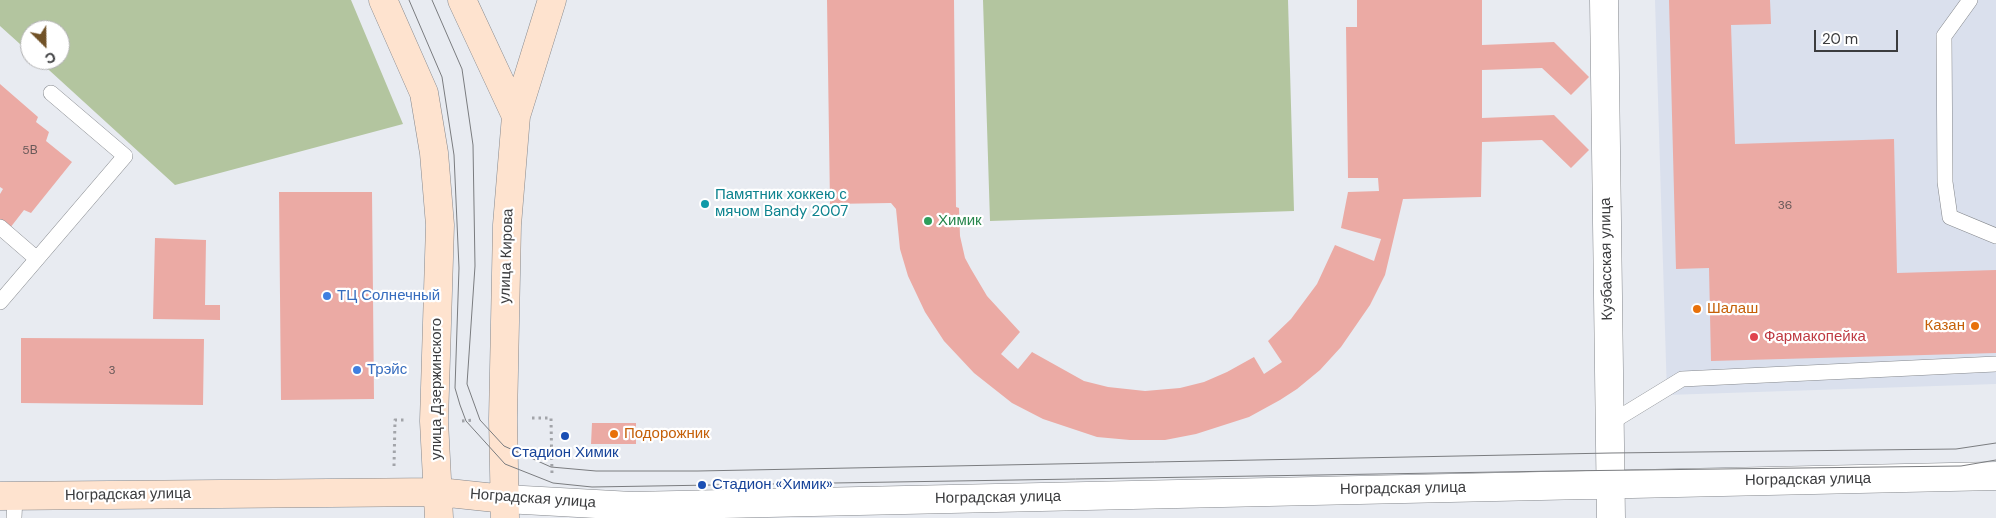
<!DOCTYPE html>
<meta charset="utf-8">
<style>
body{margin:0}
#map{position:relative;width:1996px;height:518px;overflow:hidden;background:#e8ebf1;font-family:"DM Sans",sans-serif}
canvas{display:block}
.north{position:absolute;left:20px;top:20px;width:50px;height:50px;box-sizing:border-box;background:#fff;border:1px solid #b1b1b2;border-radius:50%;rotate:157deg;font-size:14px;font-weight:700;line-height:20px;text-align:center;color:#3b3c3e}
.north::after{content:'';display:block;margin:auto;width:18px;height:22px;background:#715227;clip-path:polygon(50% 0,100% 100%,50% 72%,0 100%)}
.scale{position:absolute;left:1814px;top:30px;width:84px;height:22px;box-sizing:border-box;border:2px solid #3b3c3e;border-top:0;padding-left:6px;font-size:15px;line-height:18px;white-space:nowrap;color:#3b3c3e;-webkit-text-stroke:4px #fff;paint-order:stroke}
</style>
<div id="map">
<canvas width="1996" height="518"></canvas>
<div class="north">С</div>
<div class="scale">20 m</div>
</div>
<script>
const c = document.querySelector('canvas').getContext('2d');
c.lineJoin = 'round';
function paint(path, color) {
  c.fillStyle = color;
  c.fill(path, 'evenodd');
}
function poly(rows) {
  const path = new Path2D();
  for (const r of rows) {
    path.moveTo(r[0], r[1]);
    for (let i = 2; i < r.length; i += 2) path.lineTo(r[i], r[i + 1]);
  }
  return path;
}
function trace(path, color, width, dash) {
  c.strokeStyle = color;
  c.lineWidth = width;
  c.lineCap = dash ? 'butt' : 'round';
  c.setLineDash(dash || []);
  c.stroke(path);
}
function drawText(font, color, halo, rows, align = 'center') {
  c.font = font + ' "DM Sans",sans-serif';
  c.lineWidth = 4.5;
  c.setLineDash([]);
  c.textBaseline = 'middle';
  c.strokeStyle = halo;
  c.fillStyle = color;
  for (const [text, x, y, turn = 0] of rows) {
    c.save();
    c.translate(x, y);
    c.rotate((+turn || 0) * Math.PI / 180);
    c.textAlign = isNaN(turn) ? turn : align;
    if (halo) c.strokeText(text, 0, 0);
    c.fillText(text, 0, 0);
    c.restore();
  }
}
paint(poly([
 [1655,0,1996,0,1996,384,1667,395]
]), '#dae0ed');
paint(poly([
 [0,0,351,0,403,124,175,185,38,60,60,60,60,30,30,30,30,53,0,26],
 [983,0,1288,0,1294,211,990,221]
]), '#b3c59f');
paint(poly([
 [827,0,954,0,956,207,959,208,960,236,965,258,971,269,987,296,1020,332,1001,354,1018,369,1032,352,1084,381,1108,387,1145,391,1180,388,1204,382,1227,372,1254,357,1264,374,1282,362,1268,341,1291,319,1317,284,1335,245,1374,261,1381,239,1341,228,1348,192,1379,191,1378,178,1348,178,1346,27,1357,27,1357,0,1482,0,1482,45,1554,42,1589,77,1571,95,1542,68,1482,70,1482,118,1554,115,1589,150,1571,168,1542,140,1482,142,1481,197,1403,199,1385,275,1370,305,1341,347,1320,370,1297,389,1280,400,1249,417,1196,434,1165,440,1130,440,1097,437,1043,419,1012,403,974,373,944,341,925,312,908,276,900,249,896,209,891,203,830,204],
 [1669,0,1770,0,1771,24,1731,25,1735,144,1894,139,1897,273,1996,270,1996,353,1711,361,1709,268,1676,269],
 [0,84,38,117,36,122,49,132,46,141,72,162,31,213,24,210,10,228,0,221,0,194,3,189,0,187],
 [279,192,372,192,374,399,281,400],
 [155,238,206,240,205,305,220,305,220,320,153,319],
 [21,338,204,339,203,405,21,403],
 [592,423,636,423,636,444,591,444]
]), '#ebaaa4');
const lane = poly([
 [1970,0,1944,36,1945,182,1950,217,1996,236],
 [0,227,37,259],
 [0,302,125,156,51,93],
 [1610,423,1682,379,1996,364],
 [14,518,15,496]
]);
const street = poly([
 [1604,0,1611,518],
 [505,499,632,506,1996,476]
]);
const secondary = poly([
 [383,0,424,93,434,153,440,225,434,421,439,518],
 [462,0,516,116],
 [0,496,439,492,505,499],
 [505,518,503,419,507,225,516,116,552,0]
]);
trace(lane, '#85888d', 16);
trace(street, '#85888d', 29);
trace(secondary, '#85888d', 29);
trace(poly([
 [532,418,551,418,552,475],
 [462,421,475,420],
 [394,466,395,420,405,420]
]), '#a2a4a9', 3, [2.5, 4]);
trace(lane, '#fff', 15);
trace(street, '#fff', 28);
trace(secondary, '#fee3cf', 28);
trace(poly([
 [409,0,442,77,454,155,459,268,455,388,460,405,466,421,505,464,553,483,592,487,1559,471,1961,466,1996,460],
 [432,0,462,69,473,145,475,266,467,384,480,420,504,446,551,467,596,471,698,471,1611,453,1956,449,1996,443]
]), '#7a7c7f', 1);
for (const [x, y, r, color] of [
 [705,204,5,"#0f9aa8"],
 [928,221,5,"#2e9e5b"],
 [327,296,5,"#3f7fe0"],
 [1697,309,5,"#e8710a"],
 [1975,326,5,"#e8710a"],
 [1754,337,5,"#e0444e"],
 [357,370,5,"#3f7fe0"],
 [614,434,5,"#e8710a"],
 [565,436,5,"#1a4fb4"],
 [702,485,5,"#1a4fb4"]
]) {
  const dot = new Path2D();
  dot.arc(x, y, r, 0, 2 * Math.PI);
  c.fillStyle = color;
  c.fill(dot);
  trace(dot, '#fff', 2);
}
drawText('12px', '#675858', null, [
 ["5В",30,151],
 ["36",1785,206],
 ["3",112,371]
]);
drawText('15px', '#0d838f', '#fff', [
 ["Памятник хоккею с",715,195],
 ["мячом Bandy 2007",715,212]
], 'left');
drawText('15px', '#27864d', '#fff', [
 ["Химик",938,221]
], 'left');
drawText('15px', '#3b3c3e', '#fff', [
 ["улица Кирова",507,256,-88],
 ["Кузбасская улица",1607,259,-91],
 ["улица Дзержинского",437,389,-90],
 ["Ноградская улица",1808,480,-1],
 ["Ноградская улица",1403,489,-1],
 ["Ноградская улица",128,495,-1],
 ["Ноградская улица",998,498,-1],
 ["Ноградская улица",533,499,4]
]);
drawText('15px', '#366cbe', '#fff', [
 ["ТЦ Солнечный",337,296],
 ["Трэйс",367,370]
], 'left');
drawText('15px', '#c56008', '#fff', [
 ["Шалаш",1707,309],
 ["Казан",1965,326,"right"],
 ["Подорожник",624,434]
], 'left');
drawText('15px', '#be3a42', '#fff', [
 ["Фармакопейка",1764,337]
], 'left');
drawText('15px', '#164399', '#fff', [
 ["Стадион Химик",565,453],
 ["Стадион «Химик»",712,485,"left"]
]);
</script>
